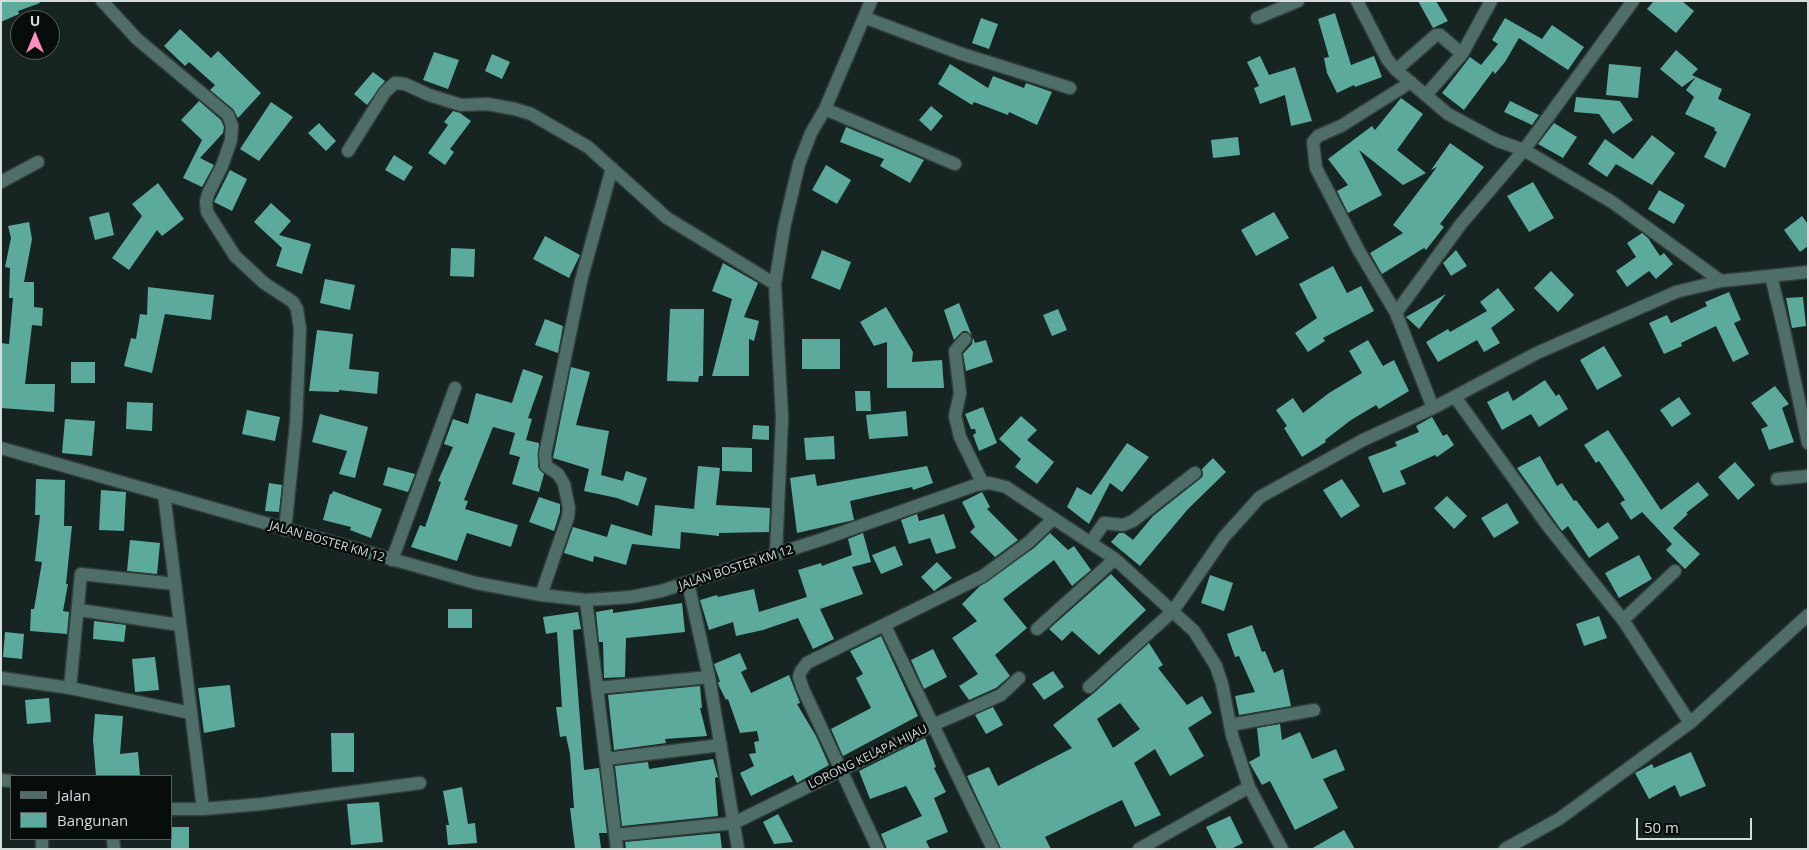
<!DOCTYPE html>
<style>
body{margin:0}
#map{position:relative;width:1809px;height:850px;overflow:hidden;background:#172522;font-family:"Open Sans",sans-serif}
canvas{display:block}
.frame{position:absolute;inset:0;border:2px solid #d4dddb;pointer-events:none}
.legend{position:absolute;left:10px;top:775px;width:162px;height:65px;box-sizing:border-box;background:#070d0b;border:1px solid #59605e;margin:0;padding:6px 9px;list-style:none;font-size:15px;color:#d4dddb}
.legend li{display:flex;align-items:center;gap:10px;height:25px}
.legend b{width:25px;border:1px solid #59605e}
.north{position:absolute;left:10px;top:10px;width:50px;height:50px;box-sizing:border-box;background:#070d0b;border:1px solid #59605e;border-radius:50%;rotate:0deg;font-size:14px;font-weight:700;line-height:20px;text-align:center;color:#d4dddb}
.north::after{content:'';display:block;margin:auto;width:18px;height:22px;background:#fd8ebe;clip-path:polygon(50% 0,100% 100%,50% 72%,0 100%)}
.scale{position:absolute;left:1636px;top:818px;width:116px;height:22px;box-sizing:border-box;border:2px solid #d4dddb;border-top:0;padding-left:6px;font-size:15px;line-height:18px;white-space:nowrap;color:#d4dddb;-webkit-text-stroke:4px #070d0b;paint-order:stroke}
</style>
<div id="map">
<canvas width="1809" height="850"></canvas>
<div class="frame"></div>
<ul class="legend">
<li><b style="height:6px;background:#4f6e68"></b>Jalan</li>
<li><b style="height:14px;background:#5baa9c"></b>Bangunan</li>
</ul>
<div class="north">U</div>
<div class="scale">50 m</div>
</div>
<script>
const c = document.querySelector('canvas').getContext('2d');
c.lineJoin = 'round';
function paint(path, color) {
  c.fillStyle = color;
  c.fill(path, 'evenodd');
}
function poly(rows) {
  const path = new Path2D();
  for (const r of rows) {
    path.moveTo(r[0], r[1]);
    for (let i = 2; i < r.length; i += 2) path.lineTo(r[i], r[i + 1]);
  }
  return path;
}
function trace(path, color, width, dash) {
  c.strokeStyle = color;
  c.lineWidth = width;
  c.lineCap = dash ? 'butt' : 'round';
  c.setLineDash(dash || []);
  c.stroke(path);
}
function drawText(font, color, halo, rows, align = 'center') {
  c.font = font + ' "Open Sans",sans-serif';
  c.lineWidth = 5;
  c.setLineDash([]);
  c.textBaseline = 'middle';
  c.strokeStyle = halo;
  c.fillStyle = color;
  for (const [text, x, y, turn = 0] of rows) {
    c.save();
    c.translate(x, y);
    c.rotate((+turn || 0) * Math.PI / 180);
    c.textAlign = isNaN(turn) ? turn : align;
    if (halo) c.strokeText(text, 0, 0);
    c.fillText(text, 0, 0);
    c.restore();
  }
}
paint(poly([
 [1,1,39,1,40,3,18,11,19,14,1,22],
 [1418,1,1436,1,1448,21,1433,28],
 [1654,1,1682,1,1694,11,1676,33,1647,9],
 [1335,13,1351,65,1374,56,1382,77,1355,87,1354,85,1337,93,1327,73,1324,58,1329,57,1318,19],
 [981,18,998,24,989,49,972,43],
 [1505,18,1542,39,1552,25,1584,47,1568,70,1519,38,1505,62,1495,74,1493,71,1464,110,1442,93,1470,57,1481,65,1498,44,1492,40],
 [180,29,211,58,218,51,261,93,238,118,233,109,210,90,215,85,189,62,185,66,164,46],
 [1676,50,1698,69,1692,75,1722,89,1718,99,1751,114,1725,168,1704,157,1717,132,1714,130,1715,128,1685,114,1694,97,1686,90,1696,77,1682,87,1660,69],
 [434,52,459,60,448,89,423,80],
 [492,54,510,62,502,79,485,71],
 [1260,56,1269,75,1295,67,1312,121,1291,126,1285,95,1260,104,1254,88,1259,86,1247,62],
 [950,64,988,88,993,76,1024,88,1026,83,1052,92,1037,125,1009,112,1008,115,974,102,972,105,938,84],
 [1609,64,1641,67,1638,98,1606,95],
 [373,72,385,81,367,105,354,94],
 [1576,97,1620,101,1633,120,1613,134,1599,114,1574,112],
 [1401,98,1423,114,1397,150,1426,173,1403,185,1359,150,1382,195,1348,213,1337,191,1348,185,1328,159,1372,126,1375,130],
 [199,101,221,120,224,127,223,133,200,158,214,165,202,187,183,178,202,140,181,120],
 [1510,101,1539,115,1532,125,1504,112],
 [271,102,293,117,259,161,240,149],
 [931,106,943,116,931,131,919,120],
 [453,111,460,113,471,121,450,149,454,152,445,165,428,153,448,125,444,122],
 [319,123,336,141,326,151,308,133],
 [1554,123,1577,137,1563,158,1538,144],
 [846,127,924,160,910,183,880,166,884,159,840,142],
 [1652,135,1675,153,1652,185,1616,164,1607,177,1588,164,1605,139,1633,159],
 [1238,137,1240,155,1213,158,1211,140],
 [1450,143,1484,167,1440,224,1444,227,1426,250,1424,248,1382,274,1370,253,1403,233,1393,225,1437,167,1431,170],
 [394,155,413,167,404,181,385,170],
 [826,165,851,180,837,204,812,190],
 [230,170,247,179,232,211,214,202],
 [1533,182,1554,218,1529,232,1507,196],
 [158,183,184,219,162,236,157,230,129,270,112,258,142,216,132,204],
 [1659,190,1685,205,1674,224,1648,209],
 [271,203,291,221,279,235,311,244,302,274,276,266,282,248,254,222],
 [109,212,114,235,95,240,89,217],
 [1274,212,1289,238,1256,256,1241,230],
 [1802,216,1808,224,1808,246,1800,252,1784,230],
 [29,222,32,239,24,282,34,282,34,307,43,308,42,326,32,325,25,384,55,384,54,412,1,408,1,343,9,344,13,298,9,298,10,268,5,267,11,238,8,226],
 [1642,233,1648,238,1660,256,1664,253,1673,264,1656,279,1649,271,1627,287,1616,271,1636,257,1627,243],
 [545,236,580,255,569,278,533,259],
 [451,248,475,249,474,277,450,276],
 [822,250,851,262,840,290,811,278],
 [1456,250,1467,266,1451,276,1443,263],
 [723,263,758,283,744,317,759,321,754,341,749,339,749,376,712,376,732,299,712,291],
 [1333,266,1347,293,1361,286,1374,311,1323,338,1325,341,1308,352,1295,333,1317,318,1299,284],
 [1551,271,1574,295,1558,312,1534,288],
 [325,279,355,285,350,310,320,303],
 [148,287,214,295,211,320,165,314,152,373,124,366,131,338,136,339,140,314,147,315],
 [1498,288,1515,310,1491,328,1500,343,1484,352,1477,340,1438,362,1426,342,1448,329,1450,332,1487,311,1480,302],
 [1729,292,1741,320,1734,323,1749,354,1733,362,1716,326,1681,343,1682,346,1664,354,1649,323,1667,315,1671,323,1707,306,1705,302],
 [1446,294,1419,329,1407,318,1406,317],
 [1803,297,1806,326,1792,328,1786,298],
 [959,303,972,336,967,331,963,331,954,340,944,310],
 [886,307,913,352,912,362,942,360,944,388,887,388,887,342,874,346,860,322],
 [670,309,704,309,703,376,699,376,698,382,667,381],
 [1058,309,1067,330,1052,336,1043,315],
 [545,319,563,326,558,353,535,345],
 [317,330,353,334,349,369,379,372,377,394,339,390,339,392,309,391],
 [973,337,975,343,986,340,993,362,966,371,963,354,972,344],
 [802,339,840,339,840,369,802,369],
 [1368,340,1383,366,1394,360,1409,391,1379,409,1376,405,1351,420,1325,440,1326,442,1302,457,1284,428,1287,426,1276,410,1293,398,1303,413,1329,393,1362,373,1349,351],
 [1604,346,1622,376,1597,390,1580,360],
 [71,362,95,362,95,383,71,383],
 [571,367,590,372,576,425,609,431,601,475,623,481,626,471,647,478,638,506,617,498,584,491,589,469,553,458],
 [523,369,543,376,528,418,532,419,526,440,539,443,538,467,544,474,539,492,512,484,520,457,509,454,515,433,493,427,464,500,468,501,465,509,518,525,511,547,467,533,457,561,411,547,420,525,425,527,441,482,438,481,453,447,444,444,453,419,468,424,476,393,512,403],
 [1545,380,1556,396,1559,394,1568,409,1539,427,1531,414,1502,430,1487,402,1508,391,1513,401],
 [1775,386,1789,404,1782,408,1794,442,1769,450,1761,429,1768,426,1751,403],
 [855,391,870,391,871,411,856,411],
 [1679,397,1691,414,1672,427,1660,410],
 [127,402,153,403,152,431,126,429],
 [983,407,997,443,979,451,973,435,976,433,975,429,971,429,965,414],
 [247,410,280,417,275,441,242,434],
 [906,411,908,436,869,439,866,415],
 [320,414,368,427,355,478,339,474,347,451,312,442],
 [1021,416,1037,430,1027,440,1054,462,1037,484,1015,467,1021,459,999,439],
 [1432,417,1443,436,1447,434,1454,445,1437,457,1435,455,1400,471,1406,484,1383,493,1368,457,1397,446,1395,442,1419,432,1416,426],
 [65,419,95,421,92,456,62,453],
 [753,425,769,426,769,440,752,439],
 [1608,430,1661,510,1698,482,1709,495,1686,513,1688,514,1673,528,1700,554,1685,569,1666,550,1672,544,1642,512,1631,520,1620,503,1625,500,1599,461,1596,463,1584,445],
 [834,436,835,459,806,460,804,438],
 [1127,443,1149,457,1122,492,1110,483,1089,524,1067,507,1077,487,1091,495],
 [722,447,752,448,752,472,722,471],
 [1540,456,1557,486,1562,483,1574,501,1576,500,1598,529,1608,522,1619,538,1589,558,1568,526,1562,531,1517,468],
 [1213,458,1226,472,1188,509,1140,566,1111,542,1119,533,1124,533,1133,540,1153,516,1200,479,1203,476,1202,469],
 [1735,462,1755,485,1738,500,1718,477],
 [698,466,720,468,716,505,770,508,769,532,719,533,719,536,681,532,680,549,632,544,626,565,594,556,593,562,564,553,573,527,607,537,611,524,652,536,655,505,694,509],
 [927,466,933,483,913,490,912,487,850,501,854,520,797,533,790,478,815,474,817,486],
 [388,467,415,474,408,492,383,485],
 [36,479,65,480,64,526,72,526,66,584,68,584,63,611,69,612,67,634,30,631,31,609,34,609,42,562,35,561,40,515,35,515],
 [1342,479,1360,506,1341,518,1323,490],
 [269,483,282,485,279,512,265,511],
 [101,490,126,492,124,531,99,530],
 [333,491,382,509,371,538,350,530,351,527,323,520,330,494,332,494],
 [982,492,990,507,987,509,1018,540,995,557,970,532,975,527,962,502],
 [1447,496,1467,516,1454,529,1434,508],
 [539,497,560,504,560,512,554,531,529,522],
 [1507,503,1519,523,1494,538,1481,518],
 [917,514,919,521,944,514,956,548,936,554,930,538,909,544,901,520],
 [863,533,871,562,852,567,863,594,820,609,834,639,813,649,798,618,763,630,736,636,733,622,709,630,700,600,717,595,718,597,754,589,759,612,807,597,798,570,821,563,822,566,852,555,848,539],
 [1050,533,1068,550,1074,546,1091,570,1072,586,1054,560,1003,599,1027,628,995,655,1010,676,996,688,969,700,959,686,978,674,952,638,977,621,962,604,980,586,1034,548],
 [130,540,160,543,157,574,127,571],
 [895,546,903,565,881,574,872,555],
 [1639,555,1652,579,1619,598,1605,573],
 [937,562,952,578,934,591,921,577],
 [1111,574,1146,610,1099,655,1072,631,1062,641,1049,629],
 [1210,575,1233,583,1224,611,1201,603],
 [682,603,685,632,626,638,625,677,604,678,603,642,599,642,596,612,613,609,613,613],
 [448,609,472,609,472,628,448,628],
 [578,612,581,629,573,630,584,770,599,768,607,833,599,833,601,848,593,849,575,849,570,808,574,808,570,754,566,736,560,737,556,707,562,707,557,632,546,634,543,617],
 [1599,616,1607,638,1584,646,1576,624],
 [94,621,126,625,124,642,93,639],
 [1252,625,1262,652,1265,651,1274,673,1283,669,1291,706,1239,715,1235,696,1255,692,1239,656,1235,657,1227,634],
 [5,632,24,634,22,659,3,657],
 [881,636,918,716,843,756,831,729,871,708,856,678,863,674,850,651],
 [1149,643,1163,665,1158,668,1187,705,1202,696,1212,713,1188,728,1204,756,1170,776,1155,749,1134,763,1161,815,1135,827,1122,800,1045,837,1051,849,1001,849,967,776,989,767,998,786,1072,748,1053,725,1094,693],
 [1120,703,1140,729,1113,748,1097,719],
 [933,649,947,677,924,689,911,660],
 [740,653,747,669,741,672,751,693,789,675,800,703,797,704,816,736,829,765,797,783,793,775,751,796,740,773,754,766,749,754,756,753,754,742,759,741,757,731,740,733,728,699,726,700,719,686,718,682,720,682,714,664],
 [155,657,159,690,135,692,132,659],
 [1053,671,1064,687,1044,700,1032,684],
 [230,685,235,727,204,733,198,688],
 [700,686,702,708,700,708,707,736,665,739,666,743,614,750,608,695],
 [49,698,51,722,27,724,25,700],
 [993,707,1003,725,986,734,975,715],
 [95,714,123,716,120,754,138,752,140,776,96,776,93,740],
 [1280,724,1282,740,1300,732,1312,759,1336,749,1345,770,1323,779,1338,808,1295,830,1270,781,1262,785,1249,762,1260,756,1257,728],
 [331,733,354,733,354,772,332,772],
 [925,738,936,767,934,768,946,792,934,798,948,832,926,841,930,849,887,849,881,834,922,816,906,786,870,799,859,771],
 [1691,752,1706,786,1680,797,1675,785,1649,799,1635,773,1652,764,1654,768],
 [713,759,718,777,715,778,718,816,622,826,615,766,648,762,649,769],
 [462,787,468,824,475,823,477,843,448,845,446,825,449,825,443,791],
 [379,802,383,842,351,845,347,804],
 [778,814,793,842,774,844,763,822],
 [1230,816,1243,843,1231,849,1217,849,1206,827],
 [171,827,189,827,189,849,171,849],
 [1344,830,1355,849,1311,849],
 [720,833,722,849,626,849,625,842]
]), '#5baa9c');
const minor = poly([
 [102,1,137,39,228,115,232,126,231,140,222,166,208,194,206,202,207,212,235,256,264,283,293,302,297,309,300,329,296,424,285,530],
 [1357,1,1387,59,1396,70,1448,114,1498,141,1524,150,1612,202,1721,281],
 [866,18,959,53,1070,88],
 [1257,18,1298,1],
 [1396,70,1436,35,1440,35,1462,54],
 [1426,95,1462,54,1491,1],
 [825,109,955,164],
 [348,151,385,92,395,83,405,84,429,95,461,105,487,104,515,109,531,114,588,147,667,218,775,284],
 [1,182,38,162],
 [1771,276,1784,330,1808,443],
 [1396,313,1359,251,1316,168,1313,142,1318,136,1341,126,1411,82],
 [965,339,955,351,960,393,955,416,960,437,983,484],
 [1455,397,1548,526,1623,620,1690,723],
 [1433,408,1396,313,1461,224,1524,150,1633,1],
 [1,448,476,583,541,595,586,600,631,597,661,591,823,539,976,485,989,483,1006,487,1115,559,1194,631,1216,666,1222,684,1232,735,1249,787,1282,849],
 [1777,479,1808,476],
 [164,494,203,809],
 [1091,542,1104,523,1123,525,1133,521,1195,473],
 [776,554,782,418,775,284,784,228,799,164,811,133,825,109,871,1],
 [392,560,455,388],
 [688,583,709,677,738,849],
 [541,595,568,517,569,508,564,484,558,474,546,466,545,454,581,281,612,168],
 [586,600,617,849],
 [79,610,180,625],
 [1623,620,1675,571],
 [885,626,933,725,1001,695,1019,678],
 [1037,629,1115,559],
 [1,678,70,688,191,713],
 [1089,687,1173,611,1224,537,1260,497,1363,440,1433,408,1537,353,1676,292,1721,281,1808,272],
 [70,688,81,574,175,584],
 [597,688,709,677],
 [1230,725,1314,710],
 [606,759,721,745],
 [1,780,11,781],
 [171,809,203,809,262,804,420,783],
 [615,835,734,823,933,725,993,849],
 [113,839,114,849],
 [42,849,42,839],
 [878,849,803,689,799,677,801,671,807,663,983,576,1029,542,1053,519],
 [1139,849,1249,787],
 [1505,849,1559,819,1690,723,1808,615]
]);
trace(minor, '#313f3c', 15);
trace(minor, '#4f6e68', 12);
drawText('12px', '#d4dddb', '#070d0b', [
 ["JALAN BOSTER KM 12",327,542,16],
 ["JALAN BOSTER KM 12",736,568,-18],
 ["LORONG KELAPA HIJAU",868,757,-26]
]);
</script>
